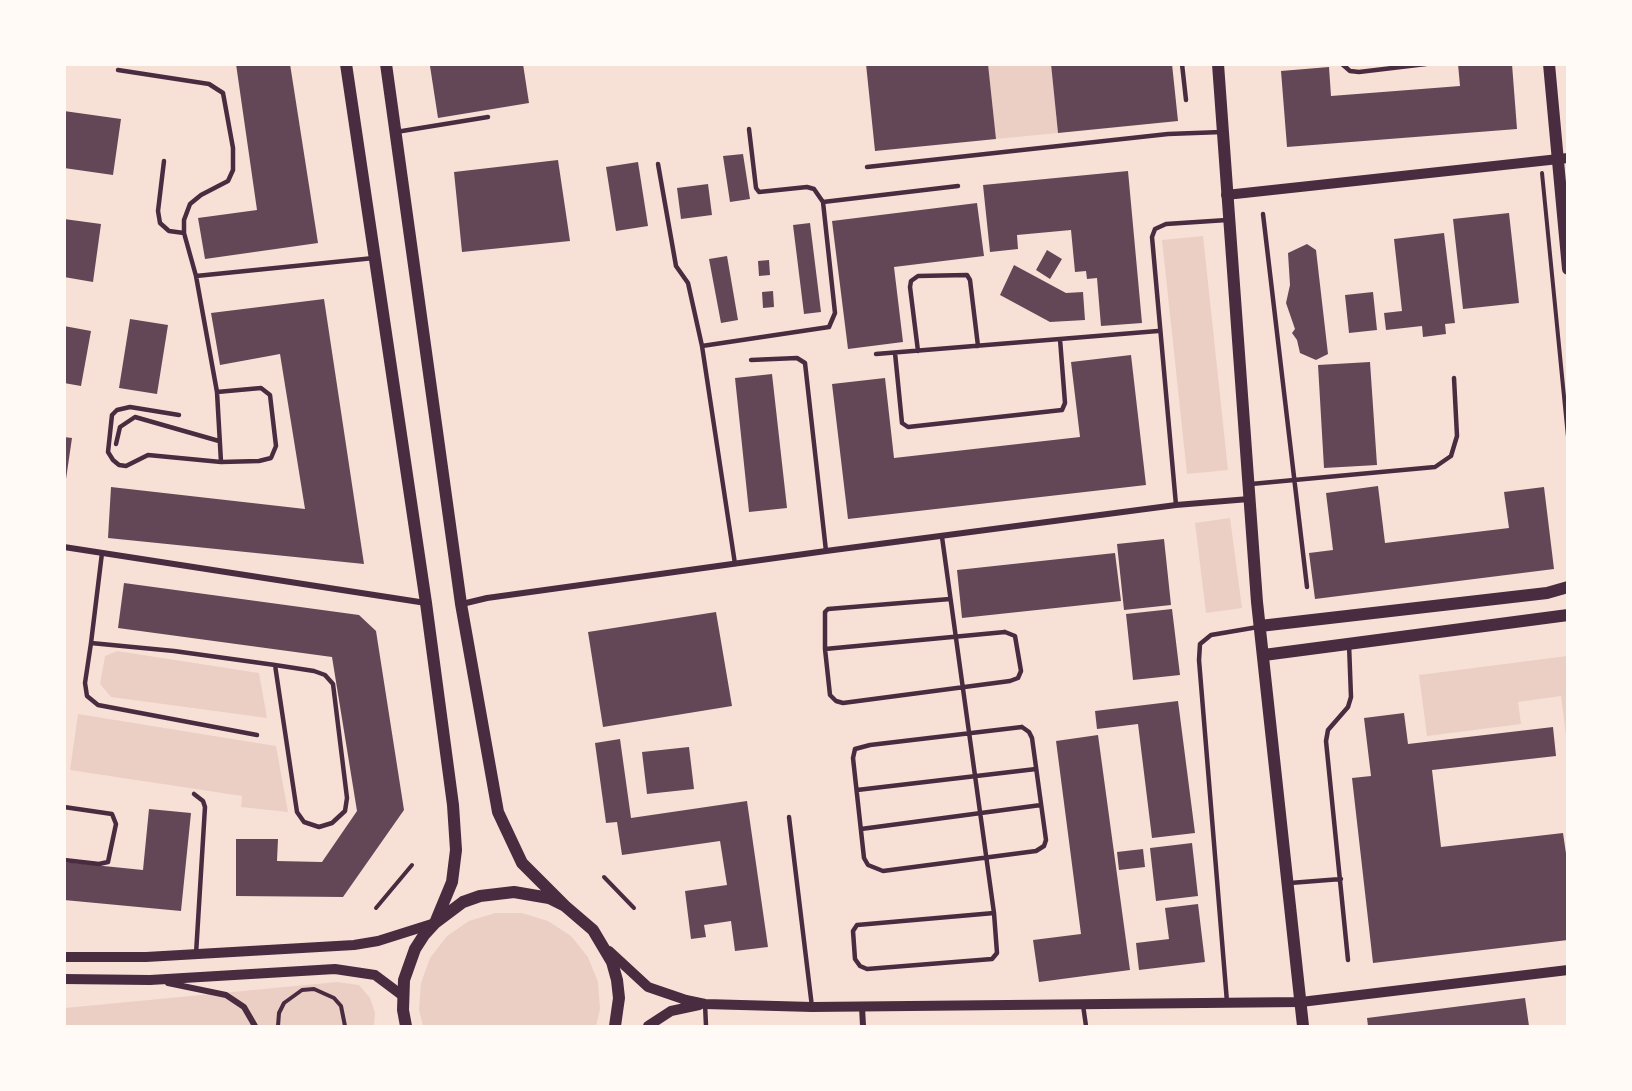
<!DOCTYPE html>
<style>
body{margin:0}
#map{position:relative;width:1632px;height:1091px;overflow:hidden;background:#f7e1d7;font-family:"PT Sans",sans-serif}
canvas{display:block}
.frame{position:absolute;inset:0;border:66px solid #fffaf5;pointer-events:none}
</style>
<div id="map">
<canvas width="1632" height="1091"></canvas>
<div class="frame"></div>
</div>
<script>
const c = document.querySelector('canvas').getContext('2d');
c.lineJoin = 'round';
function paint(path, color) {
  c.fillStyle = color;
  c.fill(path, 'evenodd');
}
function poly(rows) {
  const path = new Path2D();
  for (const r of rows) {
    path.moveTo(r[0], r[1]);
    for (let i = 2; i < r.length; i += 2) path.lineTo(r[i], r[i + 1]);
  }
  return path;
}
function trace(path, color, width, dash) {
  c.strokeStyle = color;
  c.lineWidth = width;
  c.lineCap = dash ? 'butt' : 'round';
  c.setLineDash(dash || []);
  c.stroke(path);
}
paint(poly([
 [988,65,1051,65,1058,133,996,139],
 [1203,236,1228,470,1187,474,1162,240],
 [1230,518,1242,608,1206,613,1195,523],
 [117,651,259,673,267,718,111,697,100,684,105,656],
 [1567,656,1567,744,1561,696,1518,702,1521,724,1427,736,1419,675],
 [78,714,276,746,288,812,241,807,242,796,70,770],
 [495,913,522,913,548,921,571,936,588,957,598,982,600,1009,596,1026,423,1026,419,1010,421,983,430,958,447,936,469,921],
 [337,982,359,985,370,998,375,1013,374,1026,65,1026,65,1008]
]), '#ebcfc5');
paint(poly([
 [236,64,290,64,318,243,205,259,198,218,257,210],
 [438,64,523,64,529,103,438,118,430,66],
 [866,64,988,64,996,139,875,151],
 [1051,64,1172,64,1178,121,1058,133],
 [1458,64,1512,64,1517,129,1287,147,1281,71,1329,67,1331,96,1460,86],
 [64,111,121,119,113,175,64,168],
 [743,154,750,199,730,202,723,156],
 [558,160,570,241,462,252,454,172],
 [638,162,648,226,616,231,606,167],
 [1128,171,1142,323,1101,326,1097,278,1087,279,1086,271,1075,272,1071,230,1017,235,1018,249,990,252,983,185],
 [708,184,712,215,681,219,677,188],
 [977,203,984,256,894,267,903,342,848,349,832,221],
 [1509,213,1519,303,1463,309,1453,219],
 [64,219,101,224,93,282,64,277],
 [810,223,821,312,804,314,793,225],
 [1444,233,1455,323,1445,324,1446,334,1423,337,1422,326,1386,330,1384,313,1402,311,1394,239],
 [1307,244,1316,250,1328,354,1316,360,1300,353,1297,340,1292,333,1295,329,1286,303,1290,285,1288,253],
 [1047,250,1062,259,1050,279,1036,270],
 [727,256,738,320,721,323,709,259],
 [769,260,770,275,759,276,758,261],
 [1014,265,1066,293,1083,292,1085,320,1050,322,1000,295],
 [773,291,774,307,763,308,762,292],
 [1373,292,1377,330,1349,333,1345,295],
 [324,299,364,564,108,538,111,487,305,509,280,354,220,365,211,313],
 [130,319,168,325,157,394,119,388],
 [64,326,91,331,81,386,64,383],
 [1131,355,1146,485,848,519,832,384,885,378,894,458,1080,437,1071,362],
 [1370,362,1377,465,1324,468,1318,365],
 [772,374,787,508,749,512,735,378],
 [64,437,72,438,66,479,64,479],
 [1378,486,1385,543,1509,528,1504,492,1544,487,1554,569,1315,599,1309,553,1333,550,1326,493],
 [1164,539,1171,605,1124,610,1117,544],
 [1115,553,1121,601,962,618,957,570],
 [124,583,359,615,376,631,404,810,343,897,236,896,236,839,278,839,277,861,322,862,357,811,332,657,118,628],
 [1172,609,1180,675,1133,680,1126,614],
 [716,612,732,706,603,727,588,632],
 [1178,701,1195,833,1152,838,1138,724,1097,729,1095,711],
 [1404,713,1408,744,1553,727,1556,756,1432,770,1441,847,1563,833,1568,867,1568,940,1373,963,1352,778,1371,776,1364,718],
 [1098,735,1130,970,1039,982,1033,940,1081,934,1056,741],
 [620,739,631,818,747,801,768,947,735,951,731,921,704,925,706,937,691,939,685,891,727,885,720,841,622,855,617,822,606,823,595,743],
 [689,747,694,789,647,794,642,752],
 [149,809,191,813,181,911,64,900,64,862,143,870],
 [1192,843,1198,896,1156,901,1150,848],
 [1143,849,1145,867,1119,870,1117,852],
 [1198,904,1205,962,1139,970,1136,943,1169,939,1165,908],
 [1525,998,1529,1026,1368,1026,1367,1018]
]), '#644757');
trace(poly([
 [1542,173,1568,437],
 [604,877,634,908],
 [376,908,412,865],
 [278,1026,279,1013,284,1003,302,990,314,989,334,998,341,1006,345,1026]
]), '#4a2c40', 4);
trace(poly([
 [1182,64,1186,100],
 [1342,64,1350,71,1359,72,1426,64],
 [118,70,209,84,223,93,233,148,233,170,228,181,201,195,190,204,184,220,184,233],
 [749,129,756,188,759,192,807,187,814,189,823,202],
 [396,132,488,117],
 [164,161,158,211,160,223,169,231,184,233,196,276],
 [658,164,676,266,688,283,702,346,735,564],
 [867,167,1168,134,1222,132],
 [1263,214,1307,587],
 [702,346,829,327,835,313,823,202,958,186],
 [918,351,910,287,911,281,918,276,967,275,970,280,978,346],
 [895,353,902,423,908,427,1062,410,1065,403,1060,339],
 [876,354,1158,331],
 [751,360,797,358,805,363,826,551],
 [179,415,130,407,117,410,112,415,108,452,113,460,119,465,126,466,148,455,221,462,259,461,271,458,276,446,270,395,261,388,217,392],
 [116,444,120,427,135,417,219,441],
 [221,462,217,392,196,276,374,258],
 [1251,484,1435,467,1451,456,1457,436,1454,378],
 [1176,505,1152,237,1155,229,1166,224,1227,220],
 [942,537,994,913,997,953,992,959,867,969,860,966,855,959,853,931,857,925,994,913],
 [102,553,91,643,174,651,275,665,314,671,325,675,333,684,347,798,345,811,332,823,319,827,304,822,297,812,275,665],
 [1005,632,1015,636,1021,671,1018,678,1010,681,843,703,836,701,830,695,825,649,1005,632],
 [91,643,85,683,87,696,98,705,257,735],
 [825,649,825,612,828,609,950,599],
 [1022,727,1029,732,1032,738,1046,840,1044,846,1036,851,883,871,868,865,864,858,853,758,855,749,870,745,1022,727],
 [857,790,1036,769],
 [194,794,203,801,205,807,196,954],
 [64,807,112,814,116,824,108,862,99,864,64,860],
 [789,817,812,1007],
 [861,829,1041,805],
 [1290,883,1341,879],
 [1348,960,1326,741,1328,730,1348,707,1351,697,1349,644],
 [1227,1002,1199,660,1200,644,1211,635,1258,627],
 [705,1004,706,1026],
 [1083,1005,1086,1026]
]), '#4a2c40', 4.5);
trace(poly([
 [64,547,426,603],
 [462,604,487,598,826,551,1176,505,1249,499],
 [168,983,226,995,244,1007,255,1026],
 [862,1007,863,1026]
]), '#4a2c40', 6);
trace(poly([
 [1226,195,1568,158],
 [609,951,648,987,686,1000,705,1004,812,1007,1301,1002,1568,970],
 [64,957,146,957,354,945,378,941,435,923],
 [64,979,150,980,335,969,375,975,403,996],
 [648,1026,671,1011,699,1005]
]), '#4a2c40', 10);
trace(poly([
 [346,64,426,603,453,805,456,850,452,882,435,923],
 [386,64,461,604,498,812,522,863,565,906],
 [1218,64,1257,602,1303,1026],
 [1549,64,1568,269],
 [1260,626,1547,593,1568,587],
 [1264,655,1568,615],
 [406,1026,403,1010,404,980,415,949,424,935,435,923,463,902,480,896,514,892,549,898,565,906,593,930,612,962,617,980,619,998,615,1026]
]), '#4a2c40', 12);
</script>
